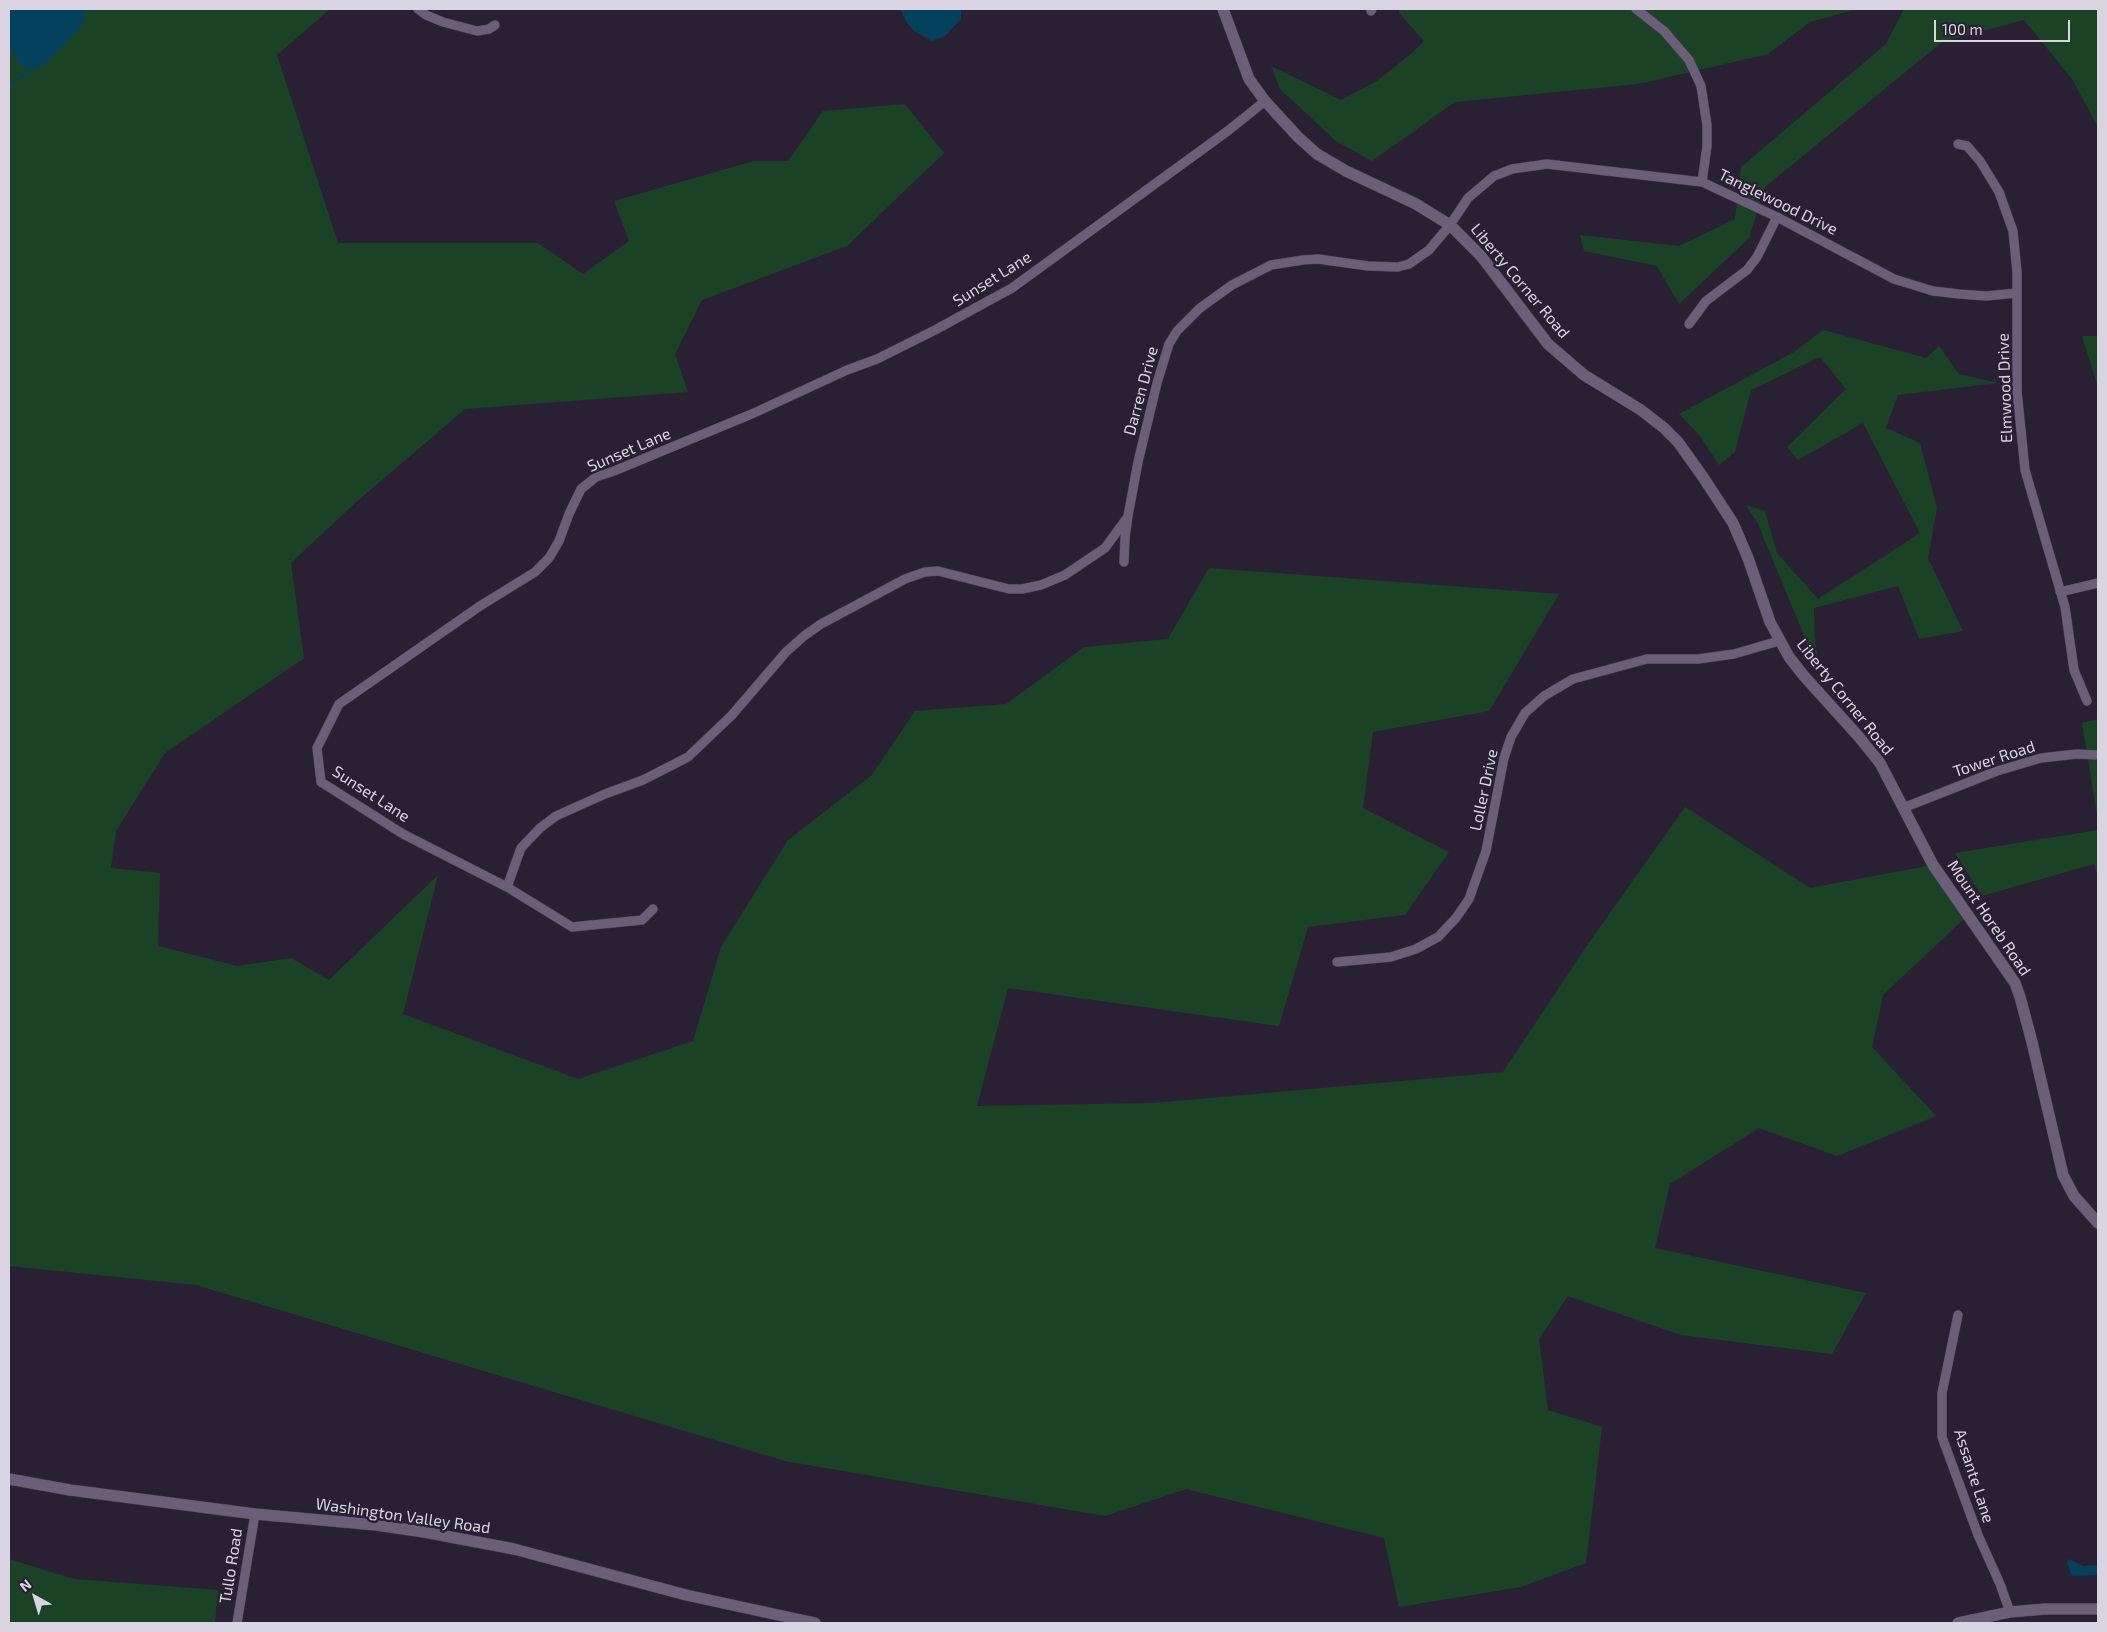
<!DOCTYPE html>
<style>
body{margin:0}
#map{position:relative;width:2107px;height:1632px;overflow:hidden;background:#2a2034;font-family:"Exo 2",sans-serif}
canvas{display:block}
.frame{position:absolute;inset:0;border:10px solid #dad4e2;pointer-events:none}
.north{position:absolute;left:10px;top:1572px;width:50px;height:50px;-webkit-text-stroke:4px #2a2034;paint-order:stroke;rotate:321deg;font-size:14px;font-weight:700;line-height:20px;text-align:center;color:#dad4e2}
.north::after{content:'';display:block;margin:auto;width:18px;height:22px;background:#dad4e2;clip-path:polygon(50% 0,100% 100%,50% 72%,0 100%)}
.scale{position:absolute;left:1934px;top:20px;width:136px;height:22px;box-sizing:border-box;border:2px solid #dad4e2;border-top:0;padding-left:6px;font-size:15px;line-height:18px;white-space:nowrap;color:#dad4e2;-webkit-text-stroke:4px #2a2034;paint-order:stroke}
</style>
<div id="map">
<canvas width="2107" height="1632"></canvas>
<div class="frame"></div>
<div class="north">N</div>
<div class="scale">100 m</div>
</div>
<script>
const c = document.querySelector('canvas').getContext('2d');
c.lineJoin = 'round';
function paint(path, color) {
  c.fillStyle = color;
  c.fill(path, 'evenodd');
}
function poly(rows) {
  const path = new Path2D();
  for (const r of rows) {
    path.moveTo(r[0], r[1]);
    for (let i = 2; i < r.length; i += 2) path.lineTo(r[i], r[i + 1]);
  }
  return path;
}
function trace(path, color, width, dash) {
  c.strokeStyle = color;
  c.lineWidth = width;
  c.lineCap = dash ? 'butt' : 'round';
  c.setLineDash(dash || []);
  c.stroke(path);
}
function drawText(font, color, halo, rows, align = 'center') {
  c.font = font + ' "Exo 2",sans-serif';
  c.lineWidth = 5;
  c.setLineDash([]);
  c.textBaseline = 'middle';
  c.strokeStyle = halo;
  c.fillStyle = color;
  for (const [text, x, y, turn = 0] of rows) {
    c.save();
    c.translate(x, y);
    c.rotate((+turn || 0) * Math.PI / 180);
    c.textAlign = isNaN(turn) ? turn : align;
    if (halo) c.strokeText(text, 0, 0);
    c.fillText(text, 0, 0);
    c.restore();
  }
}
paint(poly([
 [9,9,330,9,277,55,338,243,538,243,583,274,629,241,614,201,754,161,788,161,823,111,905,104,944,153,847,246,702,300,675,354,688,392,465,409,354,504,291,563,304,658,165,753,116,831,111,868,160,873,158,946,237,966,291,958,329,980,438,875,403,1014,578,1079,693,1041,721,947,788,840,872,775,915,711,1006,704,1084,647,1168,639,1209,568,1559,594,1489,711,1373,732,1363,808,1449,852,1405,915,1308,927,1279,1026,1008,988,977,1106,1153,1103,1503,1072,1586,947,1685,807,1810,888,1933,865,1967,916,1883,995,1872,1047,1936,1116,1837,1156,1759,1128,1670,1184,1655,1248,1866,1293,1832,1354,1681,1335,1568,1296,1539,1339,1548,1410,1602,1427,1586,1563,1521,1587,1399,1607,1384,1538,1186,1489,1105,1516,785,1461,196,1285,9,1266],
 [1400,9,1857,9,1810,22,1768,54,1638,84,1455,102,1372,161,1336,141,1280,89,1271,66,1341,100,1377,81,1412,53,1424,41,1399,13],
 [1904,9,2098,9,2098,127,2072,79,2024,20,1942,42,1765,187,1749,238,1679,304,1657,266,1584,251,1580,235,1679,246,1735,219,1741,167,1886,44],
 [1823,330,1926,358,1939,346,1959,374,1998,383,1898,395,1886,428,1920,443,1937,508,1928,558,1963,631,1919,639,1898,586,1814,608,1815,643,1818,657,1808,645,1758,524,1746,505,1765,511,1777,553,1818,599,1920,533,1863,423,1798,460,1787,447,1846,389,1820,357,1751,390,1735,452,1719,465,1700,436,1679,414,1794,352],
 [2082,336,2098,336,2098,387],
 [2098,719,2098,821,2082,723],
 [2098,830,2098,877,2094,864,1982,896,1955,853],
 [9,1559,74,1579,218,1590,215,1623,9,1623]
]), '#1a4326');
paint(poly([
 [9,9,85,9,85,10,83,23,65,44,48,61,36,69,30,70,21,65,9,47],
 [900,9,963,9,961,9,961,19,945,36,932,41,914,31,907,23],
 [2069,1559,2083,1566,2098,1565,2098,1575,2072,1576,2067,1562]
]), '#04415c');
trace(poly([
 [9,85,30,70]
]), '#04415c', 2.5);
const minor = poly([
 [418,9,426,15,443,22,477,31,489,29,495,25],
 [1636,9,1664,31,1676,45,1689,60,1701,86,1707,125,1707,146,1702,182],
 [1371,11,1372,9],
 [1958,144,1967,146,1980,161,1999,192,2013,231,2017,272,2017,391,2025,470,2065,607,2074,670,2087,701],
 [1689,324,1706,301,1747,270,1757,257,1777,217],
 [1124,562,1125,538,1128,516,1138,462,1157,383,1169,344,1177,331,1200,308,1232,285,1271,265,1303,260,1318,259,1368,266,1398,267,1409,264,1429,250,1450,225,1468,198,1494,176,1512,169,1547,164,1702,182,1777,217,1894,279,1933,291,1959,294,1986,296,2017,293],
 [2060,592,2098,583],
 [1903,808,1997,771,2041,758,2077,754,2098,755],
 [507,887,521,848,540,828,556,816,605,794,643,780,688,757,732,715,786,652,804,636,821,624,905,579,925,572,938,571,1009,589,1022,589,1041,585,1065,575,1105,548,1127,518],
 [653,909,642,920,572,927,507,887,403,834,321,782,317,748,339,704,480,606,535,572,549,558,559,541,569,514,581,489,596,477,614,471,754,413,847,370,877,359,935,330,1012,288,1229,130,1265,101],
 [1337,962,1391,957,1416,949,1438,937,1456,918,1469,899,1486,851,1504,758,1511,737,1525,713,1544,696,1573,679,1647,659,1698,659,1734,654,1779,641],
 [1958,1315,1942,1393,1942,1437,1978,1535,2000,1584,2010,1612],
 [237,1623,255,1514]
]);
const tertiary = poly([
 [1223,9,1249,79,1265,101,1298,137,1317,154,1346,171,1416,204,1450,225,1481,256,1548,344,1584,375,1641,410,1664,428,1678,442,1703,477,1733,523,1748,558,1770,622,1789,657,1804,676,1859,737,1880,763,1933,865,2015,983,2020,997,2032,1042,2063,1175,2074,1196,2098,1223],
 [9,1479,70,1490,255,1514,376,1525,424,1532,514,1549,686,1595,815,1623],
 [1958,1623,2010,1612,2045,1609,2098,1609]
]);
trace(minor, '#463e4f', 10);
trace(tertiary, '#463e4f', 12);
trace(minor, '#6a5f77', 9);
trace(tertiary, '#6a5f77', 11);
drawText('16px', '#dad4e2', '#2a2034', [
 ["Tanglewood Drive",1778,202,26],
 ["Sunset Lane",992,279,-32],
 ["Liberty Corner Road",1520,281,50],
 ["Elmwood Drive",2005,388,-92],
 ["Darren Drive",1141,391,-75],
 ["Sunset Lane",629,450,-23],
 ["Liberty Corner Road",1845,697,51],
 ["Tower Road",1994,759,-18],
 ["Loller Drive",1484,790,-78],
 ["Sunset Lane",371,794,33],
 ["Mount Horeb Road",1989,918,56],
 ["Assante Lane",1974,1476,72],
 ["Washington Valley Road",403,1516,8],
 ["Tullo Road",231,1566,-81]
]);
</script>
